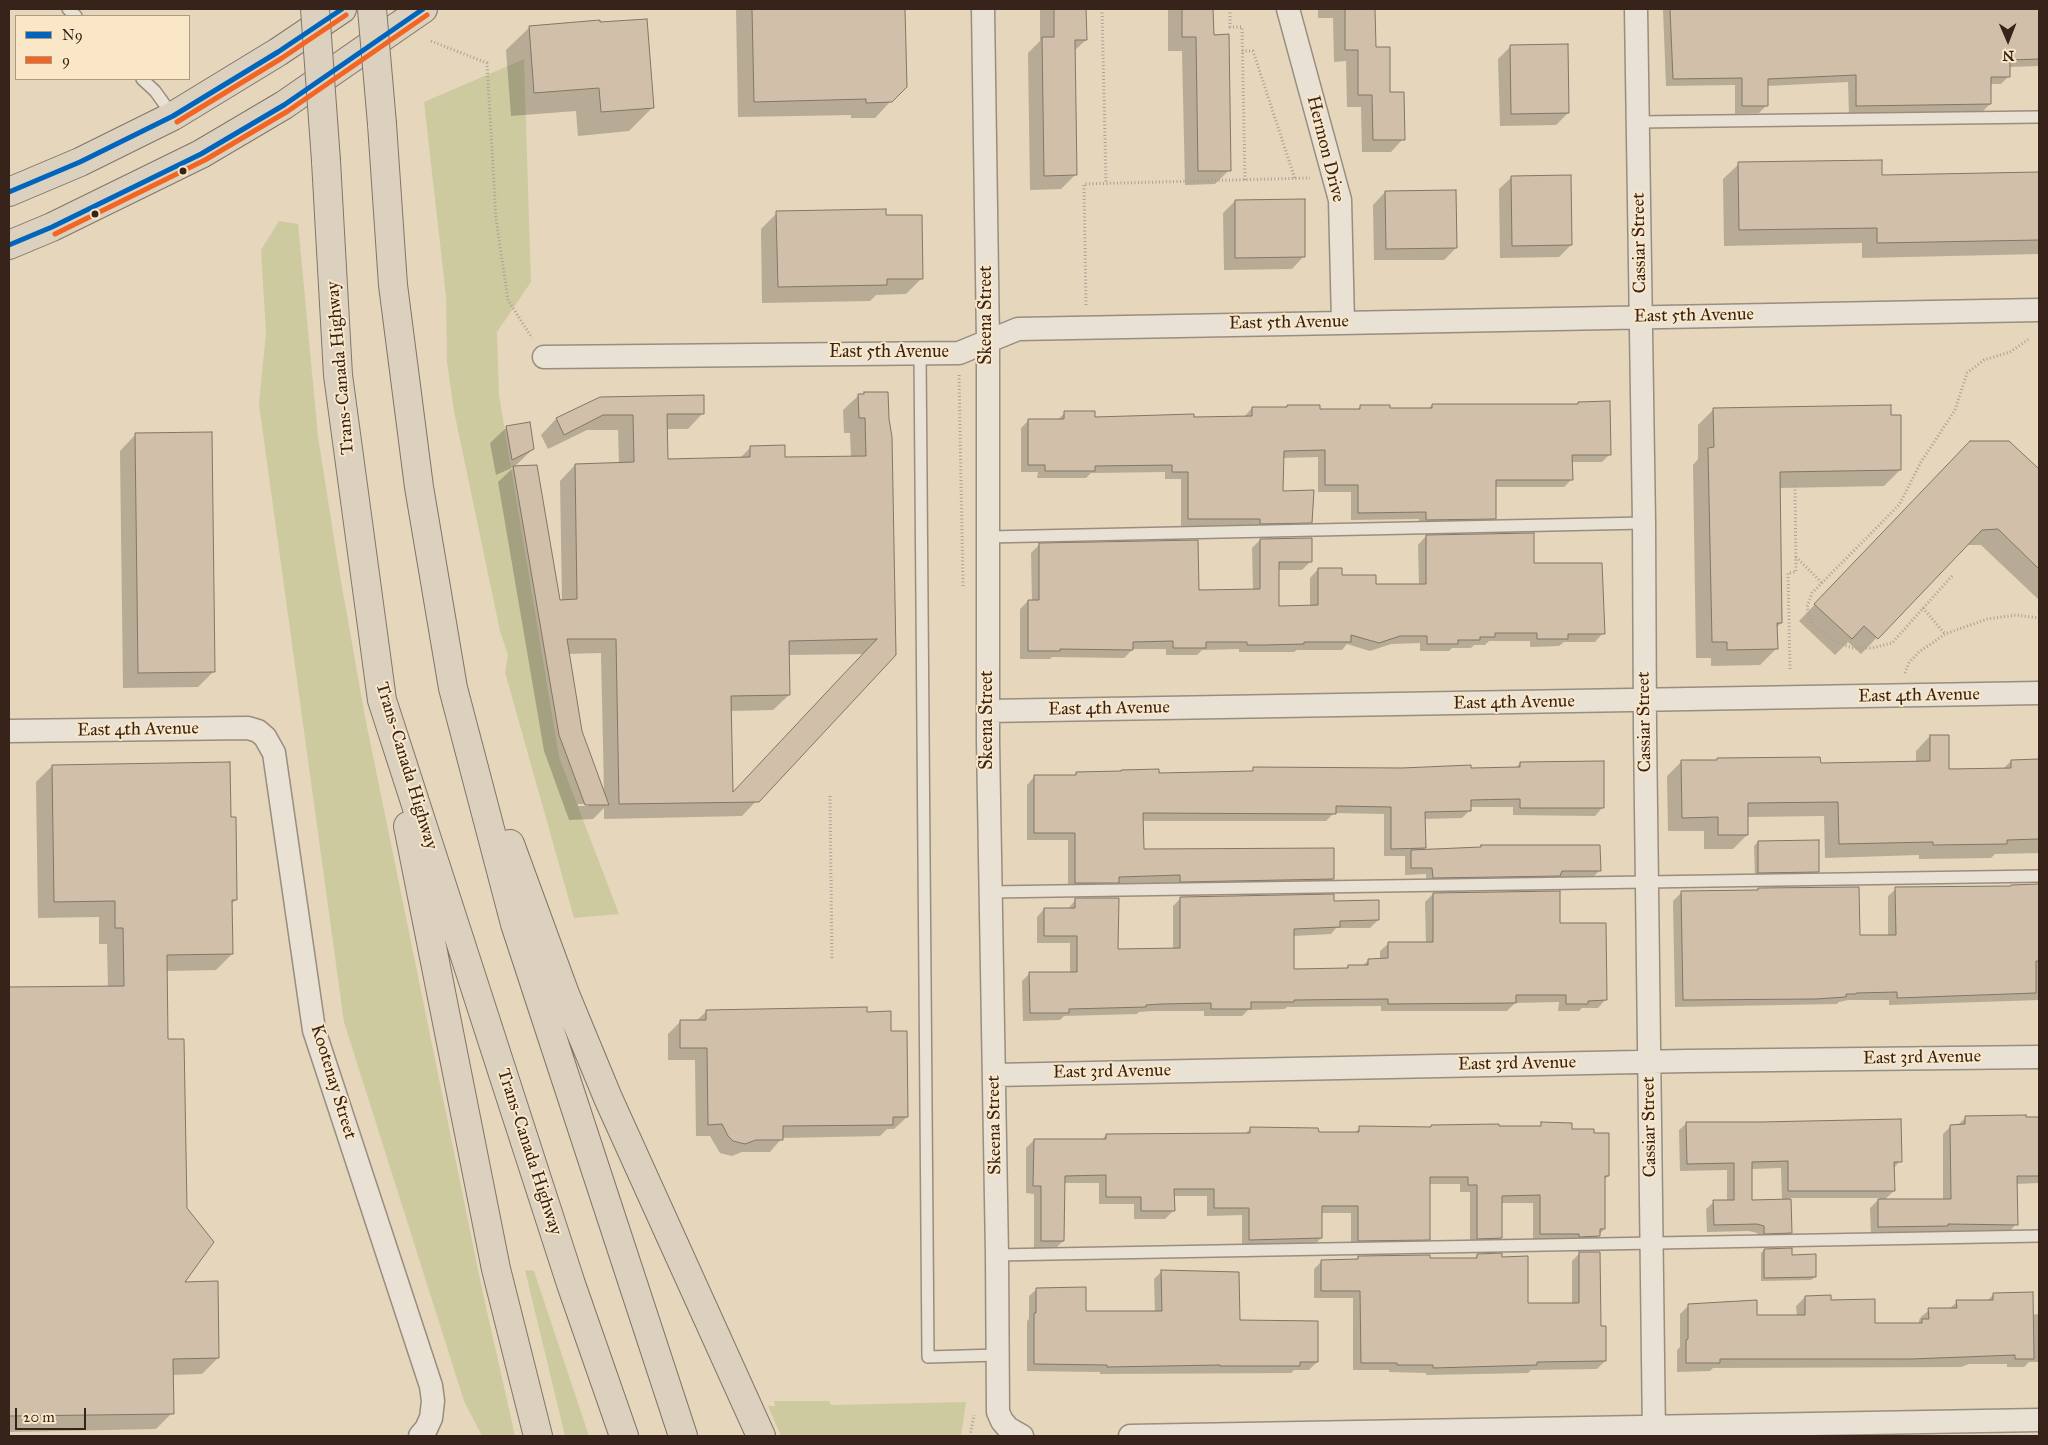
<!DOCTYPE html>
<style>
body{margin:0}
#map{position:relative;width:2048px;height:1445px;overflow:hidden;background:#e5d6bc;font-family:"IM FELL Great Primer",serif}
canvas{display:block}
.frame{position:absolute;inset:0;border:10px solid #37231a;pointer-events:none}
.legend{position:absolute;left:15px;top:15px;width:175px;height:65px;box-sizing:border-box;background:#f9e7c8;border:1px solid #ab9982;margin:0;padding:6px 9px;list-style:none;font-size:15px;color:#37231a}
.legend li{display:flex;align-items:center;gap:10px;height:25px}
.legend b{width:25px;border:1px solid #ab9982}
.north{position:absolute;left:1983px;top:15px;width:50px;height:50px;-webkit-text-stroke:4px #f9e7c8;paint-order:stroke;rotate:179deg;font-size:14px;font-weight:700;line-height:20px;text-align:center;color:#37231a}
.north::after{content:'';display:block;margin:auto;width:18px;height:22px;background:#37231a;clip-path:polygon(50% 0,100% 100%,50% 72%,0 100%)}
.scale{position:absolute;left:15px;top:1408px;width:71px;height:22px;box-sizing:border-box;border:2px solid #37231a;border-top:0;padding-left:6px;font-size:15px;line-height:18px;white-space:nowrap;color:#37231a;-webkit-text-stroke:4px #f9e7c8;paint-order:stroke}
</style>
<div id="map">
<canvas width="2048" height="1445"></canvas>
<div class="frame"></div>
<ul class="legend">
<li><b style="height:6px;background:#0065bd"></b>N9</li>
<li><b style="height:6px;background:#f26522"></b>9</li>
</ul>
<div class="north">N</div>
<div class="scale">20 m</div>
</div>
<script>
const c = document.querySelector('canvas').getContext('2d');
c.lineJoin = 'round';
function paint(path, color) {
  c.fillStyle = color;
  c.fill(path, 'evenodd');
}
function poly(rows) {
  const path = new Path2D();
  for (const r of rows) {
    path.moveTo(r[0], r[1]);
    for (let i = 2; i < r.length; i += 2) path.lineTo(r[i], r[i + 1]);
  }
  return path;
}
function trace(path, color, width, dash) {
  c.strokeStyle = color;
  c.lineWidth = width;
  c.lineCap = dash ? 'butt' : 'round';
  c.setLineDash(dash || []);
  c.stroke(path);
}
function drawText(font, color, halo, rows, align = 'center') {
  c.font = font + ' "IM FELL Great Primer",serif';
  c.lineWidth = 4;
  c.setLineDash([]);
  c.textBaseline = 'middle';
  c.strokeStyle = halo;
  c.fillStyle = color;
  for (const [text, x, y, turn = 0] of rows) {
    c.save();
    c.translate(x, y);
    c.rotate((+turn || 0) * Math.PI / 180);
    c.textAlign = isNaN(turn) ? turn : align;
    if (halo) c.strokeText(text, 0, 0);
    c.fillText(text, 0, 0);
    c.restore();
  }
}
paint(poly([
 [524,59,531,282,497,332,499,395,559,757,619,914,574,918,505,672,508,655,500,631,454,411,447,362,446,296,424,102],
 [279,221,298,224,318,437,338,564,365,717,482,1289,515,1436,482,1436,464,1401,344,1022,259,404,266,332,261,250],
 [525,1270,534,1271,589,1436,565,1436],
 [774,1401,829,1401,831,1405,966,1402,961,1436,781,1436,768,1406,775,1406]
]), '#cecaa0');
paint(poly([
 [736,9,904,9,905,86,875,118,851,118,851,115,738,117],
 [1040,9,1085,9,1086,40,1073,52,1075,175,1061,189,1030,190,1028,53,1040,41],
 [1168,9,1212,9,1213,36,1229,170,1215,184,1185,185,1182,51,1168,51],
 [1318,9,1374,9,1375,48,1403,139,1391,152,1362,152,1361,107,1347,107,1346,61,1334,62,1333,18,1318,18],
 [1663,9,2039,9,2039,66,2008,67,2009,76,2001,84,1990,84,1990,104,1982,112,1849,114,1848,82,1766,86,1767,105,1759,113,1735,114,1735,85,1666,86],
 [599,24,653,107,629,131,578,136,576,111,511,116,506,50,530,27],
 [1511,46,1568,113,1556,125,1500,126,1498,59],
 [1739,164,1881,176,2039,173,2039,254,1862,258,1862,243,1724,246,1723,179],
 [1512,177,1571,245,1559,257,1500,258,1499,189],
 [1385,192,1456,248,1444,260,1374,260,1373,205],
 [1235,201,1304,256,1292,269,1224,270,1223,213],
 [777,213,885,217,922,278,906,294,876,295,870,301,762,303,761,229],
 [887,393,895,655,742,816,604,819,604,808,593,819,569,820,544,751,498,482,514,467,496,475,490,443,507,427,533,449,514,467,559,602,562,601,560,481,575,465,619,464,618,430,587,430,548,449,541,435,556,419,601,398,703,413,688,429,666,429,667,460,739,459,751,447,784,458,851,457,850,433,844,433,843,410,859,395],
 [601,653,604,792,581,732,568,654],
 [864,654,731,795,730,711,773,710,789,695,788,655],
 [578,804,589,804,589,806,578,806],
 [1579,403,1609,455,1602,462,1571,462,1571,480,1564,487,1495,487,1495,518,1487,526,1419,527,1419,519,1351,520,1351,492,1318,492,1318,457,1282,458,1282,492,1311,522,1303,530,1253,526,1181,526,1181,479,1165,479,1165,472,1091,473,1086,478,1037,478,1038,472,1021,472,1021,428,1029,420,1057,420,1065,413,1093,419,1244,417,1252,408,1357,410,1360,407,1389,409,1428,409,1432,405,1576,406],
 [1714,409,1900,470,1884,486,1779,488,1781,623,1776,628,1776,649,1760,665,1711,666,1711,658,1696,658,1693,465,1698,459,1698,425],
 [136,434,214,671,198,687,123,688,120,451],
 [2009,442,2039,471,2039,600,1981,545,1966,545,1861,654,1848,642,1835,655,1799,621,1954,459],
 [1426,536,1532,564,1603,633,1595,642,1564,642,1559,646,1530,647,1530,641,1489,641,1485,645,1474,645,1471,648,1452,648,1449,651,1420,651,1420,643,1391,644,1370,651,1347,644,1342,650,1297,650,1294,652,1239,652,1239,649,1202,650,1197,655,1166,655,1166,649,1133,649,1124,658,1052,657,1050,659,1020,659,1020,609,1028,601,1032,601,1031,553,1039,545,1198,591,1253,590,1252,548,1260,540,1310,562,1302,570,1277,570,1278,607,1310,607,1310,578,1318,569,1375,585,1419,585,1418,545],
 [1930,736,1948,770,2003,769,2011,761,2039,761,2039,853,1995,854,1991,858,1919,859,1919,855,1825,858,1824,816,1747,817,1747,835,1733,849,1704,849,1704,831,1668,831,1667,776,1682,761,1715,761,1718,759,1819,764,1916,762,1916,751],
 [1520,763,1602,808,1595,816,1513,815,1513,807,1470,807,1470,810,1462,818,1424,819,1424,848,1422,850,1599,871,1592,878,1426,884,1426,874,1405,875,1405,856,1384,856,1384,814,1334,813,1326,821,1142,821,1142,850,1333,879,1325,887,1173,889,1173,883,1115,884,1109,890,1068,890,1068,840,1027,840,1027,785,1034,777,1073,776,1077,773,1158,774,1250,772,1254,769,1515,769],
 [52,766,230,818,236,900,231,904,232,954,216,970,166,971,167,1040,183,1283,218,1358,202,1374,172,1375,172,1413,156,1429,9,1432,9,988,108,987,107,944,99,944,99,917,38,918,36,782],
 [1758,842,1818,871,1814,875,1755,876,1754,846],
 [2012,886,2039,886,2039,1000,1889,1005,1889,1000,1848,1000,1839,1002,1837,1004,1675,1007,1673,901,1681,893,1756,891,1758,889,1859,937,1888,936,1888,896,1896,889],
 [1433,894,1559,924,1605,1000,1598,1008,1582,1008,1579,1011,1558,1011,1559,1002,1515,1003,1507,1011,1381,1011,1381,1006,1287,1007,1285,1009,1248,1010,1242,1016,1204,1016,1204,1011,1152,1011,1139,1012,1137,1014,1064,1016,1060,1020,1023,1021,1022,981,1030,973,1070,973,1070,943,1037,943,1037,917,1044,909,1068,909,1076,899,1117,950,1173,949,1173,906,1181,898,1333,902,1378,920,1370,928,1336,928,1331,934,1293,936,1293,970,1345,970,1348,966,1362,966,1369,960,1380,960,1380,951,1388,944,1426,944,1425,902],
 [707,1011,866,1013,890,1033,907,1117,894,1129,887,1129,880,1136,782,1138,770,1152,742,1152,732,1156,720,1153,710,1136,696,1136,695,1060,668,1060,668,1034,680,1022,696,1021],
 [1965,1118,2039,1118,2039,1183,2016,1184,2016,1224,2009,1232,1941,1231,1939,1234,1871,1235,1870,1208,1880,1198,1790,1198,1791,1232,1783,1240,1757,1240,1757,1233,1749,1231,1707,1232,1706,1209,1714,1202,1727,1201,1727,1170,1680,1171,1679,1130,1687,1123,1900,1161,1893,1169,1894,1191,1884,1200,1943,1200,1943,1134,1951,1126,1957,1126],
 [1781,1168,1782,1201,1751,1201,1751,1169],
 [1542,1124,1570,1130,1608,1176,1604,1180,1604,1229,1591,1244,1533,1242,1533,1203,1501,1203,1501,1238,1493,1246,1470,1246,1470,1192,1460,1192,1460,1184,1429,1184,1429,1239,1421,1247,1351,1248,1351,1213,1321,1213,1321,1238,1313,1246,1242,1247,1242,1215,1207,1216,1207,1196,1173,1196,1173,1211,1165,1219,1134,1219,1134,1204,1099,1204,1099,1183,1064,1183,1063,1241,1055,1249,1034,1248,1034,1194,1026,1193,1026,1148,1034,1140,1101,1141,1106,1135,1245,1134,1250,1129,1317,1133,1354,1133,1360,1128,1538,1127],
 [1764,1250,1791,1256,1815,1277,1811,1280,1761,1281,1761,1253],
 [1580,1253,1600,1328,1605,1361,1597,1369,1531,1370,1528,1373,1426,1375,1426,1373,1389,1372,1389,1370,1353,1370,1353,1298,1314,1298,1314,1269,1322,1261,1356,1260,1359,1257,1473,1260,1478,1255,1527,1305,1572,1304,1572,1261],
 [1162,1271,1239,1321,1317,1362,1309,1370,1294,1370,1291,1373,1100,1374,1100,1372,1027,1371,1027,1321,1029,1319,1029,1296,1037,1289,1085,1313,1155,1312,1154,1279],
 [1994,1294,2032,1315,2039,1314,2039,1362,2029,1362,2024,1367,2007,1367,2007,1364,1969,1364,1961,1367,1713,1368,1710,1371,1677,1372,1677,1350,1680,1347,1680,1314,1689,1305,1756,1316,1797,1316,1796,1306,1805,1297,1829,1301,1874,1324,1918,1324,1920,1318,1929,1310,1949,1309,1957,1302,1987,1301]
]), '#0003');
const building = poly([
 [752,9,905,9,907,87,892,102,866,103,866,99,754,102,752,9],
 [1054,9,1086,9,1087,40,1075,40,1077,175,1044,176,1042,37,1054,37,1054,9],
 [1182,9,1213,9,1214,35,1229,34,1231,171,1198,171,1196,37,1182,37,1182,9],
 [1345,9,1375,9,1376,47,1390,47,1390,92,1404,92,1405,140,1373,140,1372,95,1358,95,1358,50,1345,50,1345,9],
 [1670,9,2039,9,2039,59,2010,60,2010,77,1991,77,1991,104,1856,106,1856,75,1768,79,1768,106,1742,106,1742,78,1673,79,1670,9],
 [647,19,654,108,601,112,599,88,534,93,529,26,600,20,600,22,647,19],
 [1568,44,1569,113,1511,114,1510,45,1568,44],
 [1882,160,1882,175,2039,172,2039,240,1877,243,1877,228,1739,230,1738,162,1882,160],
 [1571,175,1572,245,1512,246,1511,176,1571,175],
 [1456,190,1457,248,1386,249,1385,191,1456,190],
 [1305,199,1305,257,1235,258,1235,200,1305,199],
 [886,209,886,215,922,215,923,279,887,279,887,285,778,287,776,211,886,209],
 [864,392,888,392,889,419,892,437,896,655,759,802,619,804,616,639,567,639,582,731,609,805,585,805,559,735,513,466,537,465,560,600,577,599,575,464,634,462,633,415,603,415,564,435,556,418,600,397,704,395,704,414,667,414,668,459,750,457,750,446,785,445,785,457,866,456,865,418,859,418,858,394,864,394,864,392],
 [877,639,839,679,733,792,731,696,790,695,789,641,877,639],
 [1610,401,1611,455,1572,455,1573,480,1496,480,1496,519,1426,520,1426,512,1358,513,1358,485,1325,485,1325,450,1284,451,1283,491,1314,490,1312,523,1260,524,1260,519,1188,519,1188,472,1172,472,1172,465,1095,466,1095,471,1045,471,1045,465,1028,465,1028,419,1064,419,1064,411,1095,411,1095,417,1194,414,1194,417,1252,416,1252,407,1287,407,1287,405,1320,405,1320,409,1360,409,1360,405,1390,405,1390,408,1432,408,1432,404,1578,404,1578,402,1610,401],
 [1891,405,1891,415,1901,415,1901,470,1780,472,1782,623,1777,623,1778,649,1727,650,1727,642,1712,642,1708,448,1714,447,1713,408,1891,405],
 [530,422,534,449,512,460,506,426,530,422],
 [212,432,215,672,138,673,135,433,212,432],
 [1970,441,2009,441,2039,469,2039,569,1998,529,1982,530,1878,639,1864,626,1852,639,1814,604,1970,441],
 [1534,533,1534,563,1602,563,1605,634,1568,634,1568,639,1537,639,1537,633,1495,633,1495,637,1480,637,1480,640,1458,640,1458,644,1427,644,1427,636,1400,636,1379,643,1351,635,1351,642,1304,642,1304,644,1265,645,1247,645,1247,642,1206,642,1206,648,1173,648,1173,641,1133,642,1133,650,1060,649,1060,651,1028,651,1028,600,1039,600,1039,543,1198,540,1199,590,1260,589,1260,539,1312,538,1312,562,1279,562,1279,606,1318,605,1318,568,1342,568,1342,575,1376,575,1376,584,1426,584,1426,535,1534,533],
 [1930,735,1949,735,1949,769,2011,768,2011,760,2039,759,2039,839,2007,840,2007,844,1933,845,1933,842,1839,844,1838,802,1748,803,1748,835,1718,835,1718,817,1682,818,1681,760,1717,760,1717,758,1820,757,1821,763,1930,761,1930,735],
 [1604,761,1604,808,1520,808,1520,799,1471,800,1471,811,1425,812,1426,848,1391,849,1391,807,1336,806,1336,814,1143,813,1144,849,1334,848,1334,879,1180,882,1180,875,1119,877,1119,883,1075,883,1075,833,1034,833,1034,775,1076,775,1076,772,1121,771,1121,770,1159,769,1159,773,1253,771,1253,767,1402,768,1471,765,1471,768,1520,767,1520,762,1604,761],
 [230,762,231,817,236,817,237,900,232,900,233,954,167,955,168,1039,184,1039,187,1208,214,1242,185,1282,218,1281,219,1358,173,1359,174,1414,9,1416,9,987,124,986,123,928,115,928,115,901,54,902,52,765,230,762],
 [1819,840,1819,872,1758,873,1758,841,1819,840],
 [1481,845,1600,845,1601,871,1562,871,1560,876,1433,878,1432,868,1411,868,1411,850,1481,847,1481,845],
 [2039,884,2039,961,2036,961,2036,993,1897,998,1897,992,1856,993,1856,994,1846,994,1846,997,1816,999,1683,1000,1681,891,1758,890,1758,888,1859,887,1860,935,1896,935,1895,887,2011,886,2011,885,2039,884],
 [1560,891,1560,923,1606,923,1607,1000,1588,1001,1588,1004,1566,1004,1566,995,1516,995,1516,1003,1388,1004,1388,999,1294,1000,1294,1002,1251,1002,1251,1009,1211,1009,1211,1003,1161,1004,1146,1005,1146,1007,1069,1009,1069,1013,1030,1013,1029,972,1077,972,1077,936,1044,936,1044,908,1075,908,1075,898,1119,898,1118,949,1180,948,1180,897,1334,894,1334,901,1379,900,1379,920,1340,921,1340,927,1294,929,1294,969,1348,968,1348,965,1368,965,1368,959,1388,958,1388,942,1433,942,1433,893,1560,891],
 [867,1007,867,1012,891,1011,891,1031,907,1031,908,1117,893,1117,893,1125,783,1126,783,1140,756,1140,745,1144,733,1141,728,1136,722,1124,708,1125,707,1048,680,1048,680,1020,706,1020,706,1010,867,1007],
 [2026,1115,2026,1117,2039,1117,2039,1176,2017,1176,2018,1225,1948,1224,1948,1226,1878,1227,1878,1199,1951,1199,1950,1125,1965,1124,1965,1116,2026,1115],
 [1901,1119,1902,1162,1894,1162,1895,1191,1788,1191,1788,1161,1752,1162,1752,1200,1791,1199,1792,1233,1764,1234,1764,1226,1757,1224,1714,1225,1713,1200,1734,1200,1734,1163,1687,1164,1686,1122,1761,1122,1901,1119],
 [1541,1122,1572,1123,1572,1129,1594,1129,1594,1133,1609,1133,1609,1176,1605,1176,1605,1229,1600,1229,1600,1236,1579,1237,1579,1234,1540,1234,1540,1195,1502,1196,1502,1238,1477,1239,1477,1185,1468,1185,1468,1177,1430,1177,1430,1240,1358,1241,1358,1206,1322,1206,1322,1238,1249,1240,1249,1208,1214,1208,1214,1189,1174,1189,1175,1211,1141,1211,1141,1197,1106,1197,1106,1175,1065,1176,1064,1241,1041,1241,1041,1186,1033,1186,1034,1139,1106,1139,1106,1134,1250,1133,1250,1127,1318,1128,1319,1132,1359,1132,1359,1126,1431,1127,1431,1125,1499,1124,1499,1126,1541,1126,1541,1122],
 [1792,1248,1792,1255,1816,1254,1816,1277,1764,1278,1764,1249,1792,1248],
 [1579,1252,1600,1252,1601,1326,1606,1326,1606,1361,1537,1362,1537,1365,1433,1368,1433,1365,1397,1365,1397,1363,1361,1363,1360,1291,1321,1291,1321,1260,1358,1259,1358,1256,1430,1255,1430,1258,1477,1258,1477,1254,1502,1253,1502,1257,1528,1256,1528,1303,1579,1303,1579,1252],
 [1161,1270,1239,1272,1240,1320,1318,1321,1318,1362,1300,1362,1300,1366,1220,1366,1220,1365,1107,1367,1107,1365,1034,1364,1034,1313,1036,1313,1036,1288,1086,1287,1086,1311,1162,1311,1161,1270],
 [2033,1292,2034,1359,2015,1359,2015,1355,1912,1359,1720,1359,1720,1363,1686,1363,1686,1340,1688,1339,1688,1304,1757,1300,1757,1315,1805,1315,1805,1296,1831,1295,1831,1300,1875,1299,1875,1323,1922,1323,1922,1319,1929,1319,1928,1308,1957,1308,1956,1300,1993,1300,1993,1293,2033,1292]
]);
paint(building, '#d1bfaa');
trace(building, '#807668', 1);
const lane = poly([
 [68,9,76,16],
 [142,79,155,91,173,116],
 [1638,122,2039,117],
 [920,353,928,1357,998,1355],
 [988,537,1644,523],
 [991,892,2039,876],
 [997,1255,2039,1236]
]);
const street = poly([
 [983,9,988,342,988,742,997,1255,998,1412,1002,1421,1008,1428,1022,1436],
 [1288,9,1340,200,1343,322],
 [1636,9,1644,523,1645,730,1654,1436],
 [544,357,959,353,1018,329,2039,310],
 [988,711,2039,693],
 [9,731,248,728,258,731,265,737,274,753,314,1030,431,1386,433,1401,431,1418,426,1429,420,1436],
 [994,1075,1687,1061,2039,1057],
 [1130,1436,2039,1420]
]);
const primary = poly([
 [9,192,80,162,173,116,278,52,342,9],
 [9,245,52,227,201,154,284,105,423,9]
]);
const highway = poly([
 [382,124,393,285,419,487,453,688,515,924,683,1436],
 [326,161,338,375,382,700,571,1284,624,1436],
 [408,826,496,1269,538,1436],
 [510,844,565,994,608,1098,761,1436]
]);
trace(lane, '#998d7e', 14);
trace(street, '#998d7e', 25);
trace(primary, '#807668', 30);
trace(highway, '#807668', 30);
trace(poly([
 [1102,9,1106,183],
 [1230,9,1230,27,1242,27,1245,180],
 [431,41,487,63,496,219,508,300,532,338],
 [1242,51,1253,51,1295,179],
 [1086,305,1084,184,1310,178],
 [959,375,963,586],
 [1796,557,1822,583],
 [1952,576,1892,643,1872,648,1852,648,1834,641,1812,624,1807,607,1812,593,1899,505,1921,462,1955,410,1967,373,1984,360,2010,352,2029,339],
 [1923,608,1945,634],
 [1790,669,1788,573,1796,572,1795,484],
 [1905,673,1909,663,1919,652,1945,634,1987,619,2016,615,2039,618],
 [830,796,832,959],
 [970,1436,974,1415]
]), '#a9a096', 3, [1, 2.5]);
trace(lane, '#e8e1d4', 11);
trace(street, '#e8e1d4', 22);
trace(primary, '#dcd1bf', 28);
trace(highway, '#dcd1bf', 28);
const highwayBridge = poly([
 [315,9,326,161],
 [372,9,382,124]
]);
trace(highwayBridge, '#807668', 30, []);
trace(highwayBridge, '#dcd1bf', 28);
trace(poly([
 [9,192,80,162,173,116,278,52,342,9],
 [9,245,52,227,201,154,284,105,423,9]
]), '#0065bd', 5);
trace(poly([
 [177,122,282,58,346,15],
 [55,234,205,160,288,111,427,15]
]), '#f26522', 5);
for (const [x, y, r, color] of [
 [183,171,4.5,"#37231a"],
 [95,214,4.5,"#37231a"]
]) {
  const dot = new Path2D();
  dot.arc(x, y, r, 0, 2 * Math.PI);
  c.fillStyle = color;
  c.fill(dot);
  trace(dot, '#f9e7c8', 2);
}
drawText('18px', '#37231a', '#f9e7c8', [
 ["Hermon Drive",1325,149,76],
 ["Cassiar Street",1640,243,-91],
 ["Skeena Street",987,315,-90],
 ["East 5th Avenue",1694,316,-1],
 ["East 5th Avenue",1289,323,-1],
 ["East 5th Avenue",889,353],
 ["Trans-Canada Highway",341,368,-95],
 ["East 4th Avenue",1919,696,-1],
 ["East 4th Avenue",1514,703,-1],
 ["East 4th Avenue",1109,709,-1],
 ["Skeena Street",988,720,-90],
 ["Cassiar Street",1645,722,-91],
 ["East 4th Avenue",138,730,-1],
 ["Trans-Canada Highway",406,766,73],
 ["East 3rd Avenue",1922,1058,-1],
 ["East 3rd Avenue",1517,1064,-1],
 ["East 3rd Avenue",1112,1072,-1],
 ["Kootenay Street",333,1082,73],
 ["Skeena Street",995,1125,-91],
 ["Cassiar Street",1650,1127,-91],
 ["Trans-Canada Highway",529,1152,72]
]);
</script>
